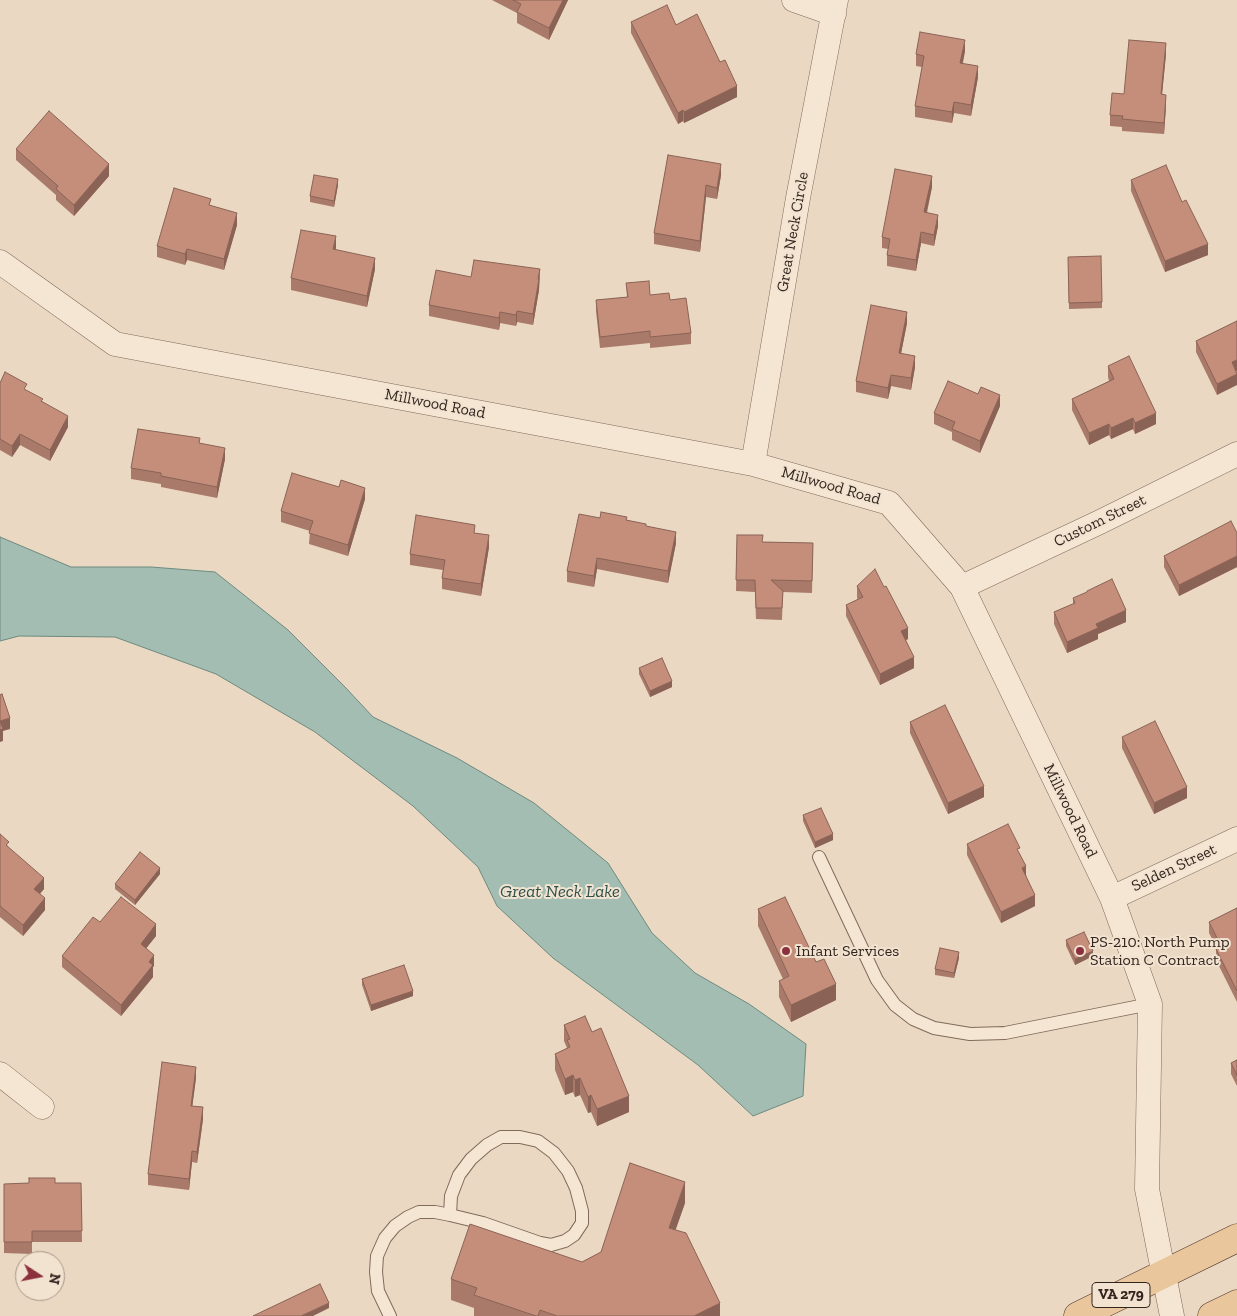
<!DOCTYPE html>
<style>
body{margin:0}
#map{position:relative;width:1237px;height:1316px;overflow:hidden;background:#ead8c2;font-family:"Zilla Slab",serif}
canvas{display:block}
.north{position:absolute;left:15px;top:1251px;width:50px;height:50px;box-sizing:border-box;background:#f2e3d1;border:1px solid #a69789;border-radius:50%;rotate:101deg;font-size:14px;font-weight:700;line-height:20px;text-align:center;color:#33251e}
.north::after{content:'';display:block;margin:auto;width:18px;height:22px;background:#8c303e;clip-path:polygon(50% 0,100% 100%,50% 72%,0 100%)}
</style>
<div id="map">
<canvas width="1237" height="1316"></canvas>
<div class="north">N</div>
</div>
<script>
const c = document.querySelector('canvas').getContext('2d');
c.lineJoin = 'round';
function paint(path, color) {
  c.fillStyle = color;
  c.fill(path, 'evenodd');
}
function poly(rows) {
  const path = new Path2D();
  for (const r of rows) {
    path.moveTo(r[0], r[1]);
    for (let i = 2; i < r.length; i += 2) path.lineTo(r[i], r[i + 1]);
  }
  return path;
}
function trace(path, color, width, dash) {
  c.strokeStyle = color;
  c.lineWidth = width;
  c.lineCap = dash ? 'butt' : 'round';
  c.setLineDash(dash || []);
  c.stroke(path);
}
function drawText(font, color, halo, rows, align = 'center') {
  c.font = font + ' "Zilla Slab",serif';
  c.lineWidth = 4;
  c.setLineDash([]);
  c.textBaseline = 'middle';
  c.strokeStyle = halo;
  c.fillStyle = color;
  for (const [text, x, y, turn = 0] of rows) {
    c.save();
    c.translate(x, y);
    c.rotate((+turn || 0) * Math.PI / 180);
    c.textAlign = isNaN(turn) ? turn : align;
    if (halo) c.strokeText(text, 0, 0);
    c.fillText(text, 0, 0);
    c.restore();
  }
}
const water = poly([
 [0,537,71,567,151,567,215,572,288,630,345,687,373,717,457,758,534,803,608,863,652,933,695,973,749,1004,806,1044,803,1096,753,1116,698,1065,553,958,497,906,478,867,413,806,315,732,216,674,115,637,19,636,0,641,0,537]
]);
paint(water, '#a4bdb2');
trace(water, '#6c8a7e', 1);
const service = poly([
 [819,857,877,980,895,1005,913,1019,934,1028,970,1034,1005,1033,1150,1004],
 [501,1137,520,1137,538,1141,554,1153,568,1171,576,1188,582,1211,582,1223,574,1235,565,1241,551,1245,540,1243,483,1223,450,1215,451,1196,459,1175,471,1159,487,1145,501,1137],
 [390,1316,378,1291,376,1272,377,1256,385,1238,395,1226,408,1217,419,1212,435,1212,450,1215]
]);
const minor = poly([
 [794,0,834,14],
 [0,262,115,344,753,464,889,503,962,587,1112,898,1150,1004,1147,1189,1172,1316],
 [753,464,798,198,836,0],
 [962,587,1100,522,1237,454],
 [1112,898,1237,839],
 [0,1074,42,1107]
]);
const primary = poly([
 [1078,1316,1237,1238],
 [1212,1316,1237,1304]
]);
trace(service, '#826a5b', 14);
trace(minor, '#826a5b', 25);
trace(primary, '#50392f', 29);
trace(service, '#f5e6d4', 12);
trace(minor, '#f5e6d4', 24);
trace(primary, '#eac69c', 28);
paint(poly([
 [492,0,568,0,549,40,517,23,517,13],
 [631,22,676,25,720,62,737,97,684,123,683,121,678,124,631,33],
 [965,51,963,63,978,77,971,116,954,113,952,123,915,117,915,106,922,67,916,66,916,54],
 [1166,54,1162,94,1166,106,1164,134,1122,131,1122,127,1110,126,1110,115,1124,94],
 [16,149,109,176,74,216,56,200,56,195,16,160],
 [668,155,721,175,717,199,706,197,700,252,654,244,654,233],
 [1131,180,1182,202,1208,255,1165,272,1131,191],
 [338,185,334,207,310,202,310,196],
 [932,187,927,213,938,226,934,246,921,243,916,271,887,266,887,255,888,249,882,248,882,237],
 [211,206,237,225,224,270,187,260,185,265,157,257,157,246],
 [336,248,335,250,375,269,367,307,291,290,291,278],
 [1068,257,1102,302,1102,308,1069,309],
 [540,269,539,290,533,325,517,322,516,326,500,323,499,330,429,316,429,305,471,277],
 [626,283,650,295,670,300,691,333,691,344,650,348,650,343,600,348,596,311,596,300,627,297],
 [1237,321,1237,371,1217,395,1196,352,1196,341],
 [907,323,901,353,915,367,911,390,891,386,888,399,856,392,856,381],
 [1108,366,1156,424,1135,434,1133,429,1111,439,1109,435,1089,445,1072,410,1072,399,1109,381,1108,377],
 [0,383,27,391,43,402,68,427,50,461,20,445,12,457,0,450],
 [1000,406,980,453,952,440,952,432,934,424,934,413],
 [200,443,225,459,217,498,161,487,161,484,131,479,131,468],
 [365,499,348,556,309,544,310,531,281,522,281,511],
 [600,518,627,520,646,526,676,543,668,583,597,569,594,587,567,582,567,571],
 [475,533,489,547,481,596,442,589,442,578,443,570,410,565,410,554],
 [1237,533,1237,567,1179,596,1164,567,1164,556],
 [737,535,762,542,813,543,812,593,783,592,782,620,756,619,755,592,736,591],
 [857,586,884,587,908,639,906,640,914,668,880,685,846,616,846,605,858,599,857,598],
 [1073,598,1126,622,1098,634,1098,639,1067,653,1054,624,1054,612,1073,604],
 [639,668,672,687,650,697,639,674],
 [910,722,984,797,948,814,910,733],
 [1122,737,1187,798,1154,814,1122,748],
 [803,815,833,840,815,848,803,821],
 [0,834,9,848,44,889,40,894,45,910,23,936,0,917],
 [967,844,1020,854,1035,906,1001,923,967,855],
 [160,874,135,905,115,889,115,884],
 [1237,908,1237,1002,1216,960,1216,949,1217,948,1209,933,1209,922],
 [758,909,816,962,836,1000,791,1022,779,997,779,981,783,979,758,926],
 [100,922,156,936,146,948,154,966,153,967,153,977,121,1016,62,967,62,956],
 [1066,940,1093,956,1075,965,1066,946],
 [959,958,954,978,935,975,935,969],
 [362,979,413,996,371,1011,362,985],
 [564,1025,592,1032,629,1112,597,1126,591,1112,588,1113,580,1095,575,1097,573,1092,565,1095,555,1070,555,1054,567,1048,564,1041],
 [1237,1060,1237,1086,1231,1074,1231,1063],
 [196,1078,192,1106,203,1119,197,1163,192,1162,189,1190,148,1185,148,1174],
 [81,1183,82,1242,32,1242,32,1254,4,1253,4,1184],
 [685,1203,675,1230,720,1316,474,1316,474,1308,451,1300,451,1279,582,1262,601,1252]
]), '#a97a6a');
paint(poly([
 [563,0,568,0,549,40,549,28],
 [965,40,965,51,960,74,960,63],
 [1166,43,1166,54,1161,105,1161,94],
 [978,66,978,77,971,116,971,105],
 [737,86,737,97,684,123,684,112],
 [1166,95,1166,106,1164,134,1164,123],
 [954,102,954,113,952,123,952,112],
 [683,110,683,121,678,124,678,113],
 [109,164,109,176,74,216,74,205],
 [721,164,721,175,717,199,717,188],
 [932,176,932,187,924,223,924,212],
 [338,179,338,185,334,207,334,201],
 [706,185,706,197,700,252,700,241],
 [237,213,237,225,224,270,224,259],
 [938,215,938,226,934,246,934,235],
 [921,232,921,243,916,271,916,260],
 [336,236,336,248,333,260,333,249],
 [1208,244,1208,255,1165,272,1165,261],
 [187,249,187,260,185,265,185,254],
 [375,258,375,269,367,307,367,296],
 [540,269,539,290,533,325,533,314],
 [517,311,517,322,516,326,516,315],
 [500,312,500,323,499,330,499,318],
 [907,312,907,323,899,364,899,353],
 [915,356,915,367,911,390,911,378],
 [1237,360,1237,371,1232,373,1232,362],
 [1237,374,1237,385,1217,395,1217,384],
 [891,375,891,386,888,399,888,388],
 [1000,395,1000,406,980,453,980,441],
 [1156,413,1156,424,1135,434,1135,423],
 [68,416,68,427,50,461,50,450],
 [1133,418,1133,429,1111,439,1111,428],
 [1109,424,1109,435,1089,445,1089,433],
 [20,434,20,445,12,457,12,446],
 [225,448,225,459,217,498,217,487],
 [365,488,365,499,348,556,348,545],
 [676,532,676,543,668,583,668,571],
 [489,535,489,547,481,596,481,584],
 [1237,556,1237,567,1179,596,1179,585],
 [597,558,597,569,594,587,594,576],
 [1126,610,1126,622,1098,634,1098,639,1067,653,1067,642,1096,624],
 [908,628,908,639,901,642,901,631],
 [914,657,914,668,880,685,880,674],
 [672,681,672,687,650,697,650,691],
 [10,718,10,729,3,731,3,741,0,742,0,721],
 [984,786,984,797,948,814,948,803],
 [1187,787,1187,798,1154,814,1154,803],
 [833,834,833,840,815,848,815,842],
 [1026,866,1026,877,1022,868],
 [160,868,160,874,135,905,135,900],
 [44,878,44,889,34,900,34,889],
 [1035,895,1035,906,1001,923,1001,912],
 [45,898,45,910,23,936,23,925],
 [156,924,156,936,141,955,141,944],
 [1093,951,1093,956,1075,965,1075,959],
 [959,952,959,958,954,978,954,973],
 [154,955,154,966,153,967,153,977,121,1016,121,1005,149,962],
 [836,984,836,1000,791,1022,791,1005],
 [413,991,413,996,371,1011,371,1005],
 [196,1067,196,1078,191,1117,191,1106],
 [573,1075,573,1092,565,1095,565,1079],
 [580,1078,580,1095,575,1097,575,1080],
 [591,1095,591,1112,588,1113,588,1097],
 [629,1096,629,1112,597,1126,597,1109],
 [203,1107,203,1119,197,1163,197,1152],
 [192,1151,192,1162,189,1190,189,1179],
 [685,1182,685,1203,669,1249,669,1228],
 [329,1303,329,1308,313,1316,301,1316],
 [720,1303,720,1316,694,1316]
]), '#8a6356');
const building = poly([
 [513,0,563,0,549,28,517,12,521,4,513,0],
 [667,5,676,25,697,14,720,62,725,60,737,86,684,112,683,110,678,113,631,22,667,5],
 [920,32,965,40,960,63,978,66,971,105,954,102,952,112,915,106,924,56,916,54,920,32],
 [1129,40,1166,43,1161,94,1166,95,1164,123,1122,119,1123,116,1110,115,1112,93,1124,94,1129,40],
 [49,111,109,164,74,205,56,189,58,186,16,149,49,111],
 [668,155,721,164,717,188,706,185,700,241,654,233,668,155],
 [1166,165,1182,202,1186,200,1208,244,1165,261,1131,180,1166,165],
 [895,169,932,176,924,212,938,215,934,235,921,232,916,260,887,255,890,239,882,237,895,169],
 [314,175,338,179,334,201,310,196,314,175],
 [174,188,211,199,209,205,237,213,224,259,187,249,185,254,157,246,174,188],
 [301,230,336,236,333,249,375,258,367,296,291,278,301,230],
 [1101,256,1102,302,1069,303,1068,257,1101,256],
 [474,260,540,269,538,279,539,279,533,314,517,311,516,315,500,312,499,318,429,305,436,270,471,277,474,260],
 [649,281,650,295,669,293,670,300,686,298,691,333,650,337,650,331,600,337,596,300,628,297,626,283,649,281],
 [871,305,907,312,899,353,915,356,911,378,891,375,888,388,856,381,871,305],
 [1237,321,1237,360,1232,362,1237,374,1217,384,1196,341,1237,321],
 [1129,356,1156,413,1135,423,1133,418,1111,428,1109,424,1089,433,1072,399,1114,379,1108,366,1129,356],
 [5,372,27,384,24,389,43,399,41,401,68,416,50,450,20,434,12,446,0,439,0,383,5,372],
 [948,381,978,394,981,387,1000,395,980,441,952,429,955,422,934,413,948,381],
 [138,429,200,438,199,443,225,448,217,487,161,476,161,473,131,468,138,429],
 [292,473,339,487,341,480,365,488,348,545,309,533,313,521,281,511,292,473],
 [601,512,627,517,626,520,646,524,646,526,676,532,668,571,597,558,594,576,567,571,579,514,600,518,601,512],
 [416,515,475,525,474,533,489,535,481,584,442,578,445,560,410,554,416,515],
 [1231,521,1237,533,1237,556,1179,585,1164,556,1231,521],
 [737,535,763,535,762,542,813,543,812,581,771,580,783,591,782,608,756,608,755,580,736,580,737,535],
 [875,569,884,587,886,586,908,628,901,631,914,657,880,674,846,605,863,597,857,586,875,569],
 [1112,579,1126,610,1096,624,1098,628,1067,642,1054,612,1075,603,1073,598,1087,592,1087,591,1112,579],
 [662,658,672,681,650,691,639,668,662,658],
 [2,694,10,718,0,721,3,729,0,730,0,695,2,694],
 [945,705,984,786,948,803,910,722,945,705],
 [1155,721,1187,787,1154,803,1122,737,1155,721],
 [821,808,833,834,815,842,803,815,821,808],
 [1008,824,1020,848,1017,849,1026,866,1022,868,1035,895,1001,912,967,844,1008,824],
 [0,834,9,842,6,845,44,878,34,889,45,898,23,925,0,906,0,834],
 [140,852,160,868,135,900,115,884,140,852],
 [121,897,156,924,141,944,154,955,149,962,153,965,121,1005,62,956,93,917,100,922,121,897],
 [785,897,816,962,824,959,836,984,791,1005,779,981,789,976,758,909,785,897],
 [1237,908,1237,991,1216,949,1221,946,1209,922,1237,908],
 [1084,932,1093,951,1075,959,1066,940,1084,932],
 [940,948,959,952,954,973,935,969,940,948],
 [404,965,413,991,371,1005,362,979,404,965],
 [585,1016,592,1032,601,1028,629,1096,597,1109,591,1095,588,1097,580,1078,575,1080,573,1075,565,1079,555,1054,570,1047,567,1040,570,1039,564,1025,585,1016],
 [1237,1060,1237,1075,1231,1063,1237,1060],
 [162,1062,196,1067,191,1106,203,1107,197,1152,192,1151,189,1179,148,1174,162,1062],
 [630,1163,685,1182,669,1228,686,1233,720,1303,694,1316,557,1316,540,1310,538,1316,536,1316,474,1295,477,1288,451,1279,470,1224,582,1262,601,1252,630,1163],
 [29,1178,55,1178,55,1183,81,1183,82,1231,32,1231,32,1242,4,1242,4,1184,29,1183,29,1178],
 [320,1284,329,1303,301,1316,253,1316,320,1284]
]);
paint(building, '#c58e7b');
trace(building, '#8a6356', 1);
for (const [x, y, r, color] of [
 [786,951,5,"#8c303e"],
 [1080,951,5,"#8c303e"]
]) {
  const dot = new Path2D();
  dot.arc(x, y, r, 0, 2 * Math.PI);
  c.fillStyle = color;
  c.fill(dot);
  trace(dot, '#f2e3d1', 2);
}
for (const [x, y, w] of [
 [1121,1295,58]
]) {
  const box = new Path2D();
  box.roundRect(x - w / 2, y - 12.5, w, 25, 4);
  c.fillStyle = '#f2e3d1';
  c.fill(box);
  trace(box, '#33251e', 1);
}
drawText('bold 15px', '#33251e', null, [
 ["VA 279",1121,1295]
]);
drawText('16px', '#33251e', '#f2e3d1', [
 ["Great Neck Circle",793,232,-80],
 ["Millwood Road",435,404,11],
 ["Millwood Road",831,486,16],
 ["Custom Street",1100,521,-26],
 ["Millwood Road",1070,811,64],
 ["Selden Street",1174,868,-25]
]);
drawText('16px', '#33251e', '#f2e3d1', [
 ["PS-210: North Pump",1090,942],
 ["Station C Contract",1090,960],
 ["Infant Services",796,951]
], 'left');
drawText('italic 18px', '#2e514a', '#f2e3d1', [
 ["Great Neck Lake",560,892]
]);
</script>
